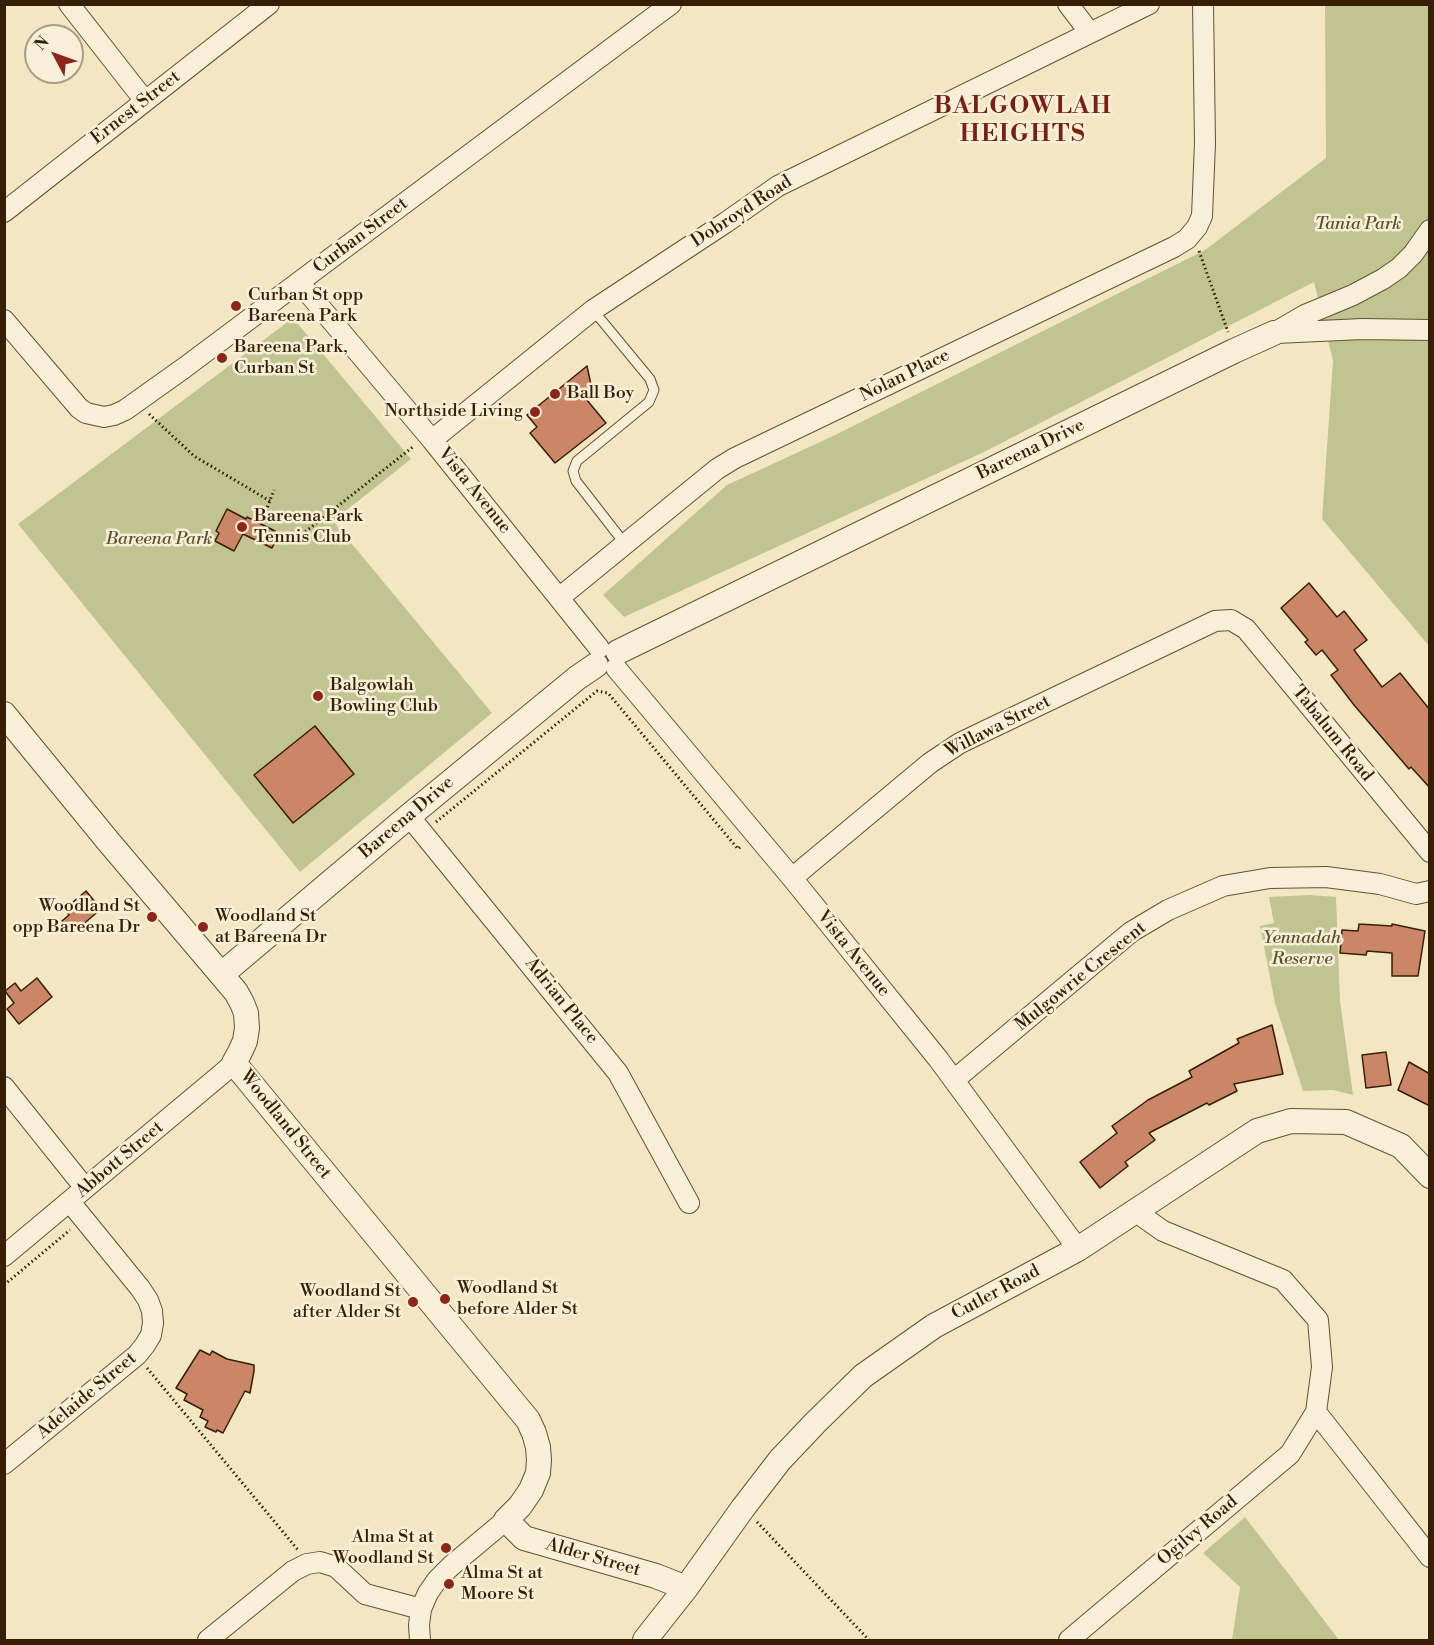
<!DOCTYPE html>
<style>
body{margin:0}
#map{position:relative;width:1434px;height:1645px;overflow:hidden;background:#f3e7c3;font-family:"Libre Bodoni",serif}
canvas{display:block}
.frame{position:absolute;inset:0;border:6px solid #361f04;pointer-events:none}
.north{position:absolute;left:24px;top:24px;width:60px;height:60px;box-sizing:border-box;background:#f7efd8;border:2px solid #aa9c83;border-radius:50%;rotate:311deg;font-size:16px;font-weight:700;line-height:24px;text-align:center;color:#361f04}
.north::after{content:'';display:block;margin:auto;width:21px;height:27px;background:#8f2418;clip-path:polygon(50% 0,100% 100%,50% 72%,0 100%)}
</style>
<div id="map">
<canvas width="1434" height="1645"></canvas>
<div class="frame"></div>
<div class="north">N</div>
</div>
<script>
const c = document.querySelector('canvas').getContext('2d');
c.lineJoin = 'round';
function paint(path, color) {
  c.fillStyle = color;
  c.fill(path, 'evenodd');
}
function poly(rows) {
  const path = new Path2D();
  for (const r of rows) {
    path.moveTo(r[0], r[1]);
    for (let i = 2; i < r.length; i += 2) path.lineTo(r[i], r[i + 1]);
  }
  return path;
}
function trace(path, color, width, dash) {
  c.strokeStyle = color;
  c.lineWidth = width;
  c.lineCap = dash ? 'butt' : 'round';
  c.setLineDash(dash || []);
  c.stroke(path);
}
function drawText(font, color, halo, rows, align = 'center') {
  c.font = font + ' "Libre Bodoni",serif';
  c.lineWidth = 5;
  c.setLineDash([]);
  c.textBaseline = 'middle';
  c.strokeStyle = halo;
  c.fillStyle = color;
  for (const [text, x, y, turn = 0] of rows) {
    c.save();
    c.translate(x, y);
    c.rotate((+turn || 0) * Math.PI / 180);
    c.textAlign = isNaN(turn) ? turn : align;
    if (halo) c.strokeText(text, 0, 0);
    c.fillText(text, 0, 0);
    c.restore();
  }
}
paint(poly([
 [1325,5,1429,5,1429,646,1322,519,1333,361,1314,282,984,452,624,617,603,595,727,485,831,437,1205,250,1326,158],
 [293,318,411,459,333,521,492,713,300,872,18,524],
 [1310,895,1336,897,1340,1001,1353,1095,1333,1090,1303,1091,1275,1003,1260,926,1274,923,1269,897],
 [1245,1517,1339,1640,1232,1640,1240,1587,1203,1553]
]), '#bfc491');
const building = poly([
 [587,366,593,394,586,399,606,423,555,463,530,433,537,427,527,415,587,366],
 [227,509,246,519,247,517,275,531,274,534,278,537,272,548,243,534,234,551,215,541,219,533,216,531,227,509],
 [1309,583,1337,617,1344,611,1367,640,1354,650,1382,687,1400,673,1430,710,1430,788,1411,767,1409,769,1354,705,1331,675,1338,670,1322,650,1316,655,1305,642,1308,640,1281,608,1309,583],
 [315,726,354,774,293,823,254,775,315,726],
 [86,891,101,909,73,933,62,921,69,915,65,909,86,891],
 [1359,924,1392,926,1392,924,1425,931,1418,976,1392,976,1392,953,1367,951,1366,955,1340,953,1342,930,1358,931,1359,924],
 [37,978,52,997,19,1024,7,1009,14,1003,5,991,15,983,21,991,37,978],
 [1272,1025,1283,1074,1234,1084,1237,1091,1209,1105,1207,1103,1149,1133,1155,1140,1125,1162,1128,1166,1100,1188,1080,1162,1117,1133,1112,1126,1148,1100,1192,1077,1189,1071,1239,1043,1237,1039,1272,1025],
 [1386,1052,1391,1085,1366,1088,1362,1055,1386,1052],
 [1409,1062,1430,1074,1430,1106,1398,1090,1409,1062],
 [200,1350,210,1355,212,1351,227,1359,254,1365,254,1371,250,1393,245,1391,223,1433,217,1430,216,1432,205,1427,208,1421,200,1417,203,1410,184,1400,187,1394,176,1388,200,1350]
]);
paint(building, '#cb8667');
trace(building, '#361f04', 1.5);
const service = poly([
 [593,310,650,379,654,390,649,402,577,461,573,471,576,481,625,544]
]);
const minor = poly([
 [69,4,145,101],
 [1068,4,1090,33],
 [4,212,269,4],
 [299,282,432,440,599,648],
 [4,320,79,408,86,413,104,417,114,415,125,410,184,368,671,4],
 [1274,333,1305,315,1353,295,1383,279,1399,268,1413,254,1430,230],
 [1276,333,1363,329,1430,330],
 [432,440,593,310,725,223,778,186,1149,4],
 [559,598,717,469,735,458,1174,247,1187,239,1197,227,1202,216,1205,143,1203,4],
 [616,668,792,878,939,1060,1078,1249],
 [409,816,618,1073,689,1203],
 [792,878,930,763,960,743,1215,621,1231,620,1246,629,1430,852],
 [954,1080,1131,932,1168,910,1223,886,1270,878,1326,877,1380,884,1416,894,1430,891],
 [4,1087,85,1188],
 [1136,1212,1163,1231,1283,1280,1318,1320,1322,1367,1316,1412,1430,1557],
 [4,1256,224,1072,234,1063],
 [4,1464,137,1355,145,1345,151,1335,153,1323,152,1311,148,1300,140,1288,70,1202],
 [208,1640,293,1571,307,1564,320,1562,336,1567,365,1594,421,1609],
 [420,1640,419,1625,421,1609,428,1593,437,1580,451,1566,506,1520],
 [1069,1640,1290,1454,1316,1412]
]);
const tertiary = poly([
 [618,652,1234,351,1274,333],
 [4,714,108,841,236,992,242,1003,246,1013,247,1028,245,1041,240,1052,234,1063,528,1420,534,1433,538,1447,539,1460,538,1473,531,1490,520,1506,506,1520,524,1538,656,1576,686,1588],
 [222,974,409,816,577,678,596,665],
 [645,1640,686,1588,743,1508,780,1460,815,1423,863,1376,934,1326,1078,1249,1257,1131,1291,1121,1346,1122,1401,1146,1430,1176]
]);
trace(service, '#655134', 11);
trace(minor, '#655134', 22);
trace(tertiary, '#655134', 26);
trace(poly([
 [1199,251,1228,332],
 [149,414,194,456,270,501],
 [261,524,274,490],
 [291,543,414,446],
 [436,822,597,691,608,693,738,849,741,846],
 [4,1285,70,1230],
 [147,1368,298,1550],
 [757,1522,869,1640]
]), '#361f04', 3, [1.5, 3]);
trace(service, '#f7efd8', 9);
trace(minor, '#f7efd8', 20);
trace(tertiary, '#f7efd8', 24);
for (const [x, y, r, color] of [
 [236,306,6,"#8f2418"],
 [222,358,6,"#8f2418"],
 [555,394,6,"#8f2418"],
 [535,412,6,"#8f2418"],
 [242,527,6,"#8f2418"],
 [318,696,6,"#8f2418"],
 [152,917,6,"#8f2418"],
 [203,927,6,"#8f2418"],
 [445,1299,6,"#8f2418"],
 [413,1302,6,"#8f2418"],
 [446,1548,6,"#8f2418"],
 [449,1584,6,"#8f2418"]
]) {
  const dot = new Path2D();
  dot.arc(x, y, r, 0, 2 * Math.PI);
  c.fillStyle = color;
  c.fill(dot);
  trace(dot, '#f7efd8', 2);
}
drawText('18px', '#361f04', '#f7efd8', [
 ["Ernest Street",136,108,-38],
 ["Dobroyd Road",742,212,-33],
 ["Curban Street",361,236,-37],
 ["Nolan Place",905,376,-26],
 ["Bareena Drive",1031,450,-26],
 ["Vista Avenue",474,491,51],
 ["Willawa Street",998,727,-27],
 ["Tabalum Road",1332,734,51],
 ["Bareena Drive",407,818,-40],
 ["Vista Avenue",853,954,51],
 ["Mulgowrie Crescent",1081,977,-39],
 ["Adrian Place",561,1001,51],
 ["Woodland Street",285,1125,51],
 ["Abbott Street",120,1160,-40],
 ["Cutler Road",996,1293,-28],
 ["Adelaide Street",87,1396,-40],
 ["Ogilvy Road",1198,1531,-40],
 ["Alder Street",593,1558,16]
]);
drawText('italic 18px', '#5f512e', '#f7efd8', [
 ["Tania Park",1358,225],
 ["Bareena Park",159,540],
 ["Yennadah",1302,939],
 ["Reserve",1302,960]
]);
drawText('18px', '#361f04', '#f7efd8', [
 ["Curban St opp",248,296],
 ["Bareena Park",248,317],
 ["Bareena Park,",234,348],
 ["Curban St",234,369],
 ["Ball Boy",567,394],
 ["Northside Living",523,412,"right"],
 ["Bareena Park",254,517],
 ["Tennis Club",254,538],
 ["Balgowlah",330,686],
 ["Bowling Club",330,707],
 ["Woodland St",140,907,"right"],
 ["opp Bareena Dr",140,928,"right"],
 ["Woodland St",215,917],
 ["at Bareena Dr",215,938],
 ["Woodland St",457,1289],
 ["before Alder St",457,1310],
 ["Woodland St",401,1292,"right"],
 ["after Alder St",401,1313,"right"],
 ["Alma St at",434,1538,"right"],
 ["Woodland St",434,1559,"right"],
 ["Alma St at",461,1574],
 ["Moore St",461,1595]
], 'left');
c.letterSpacing = '1.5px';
drawText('bold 24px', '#7a1f14', '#f7efd8', [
 ["BALGOWLAH",1023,107],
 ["HEIGHTS",1023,135]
]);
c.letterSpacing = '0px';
</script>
